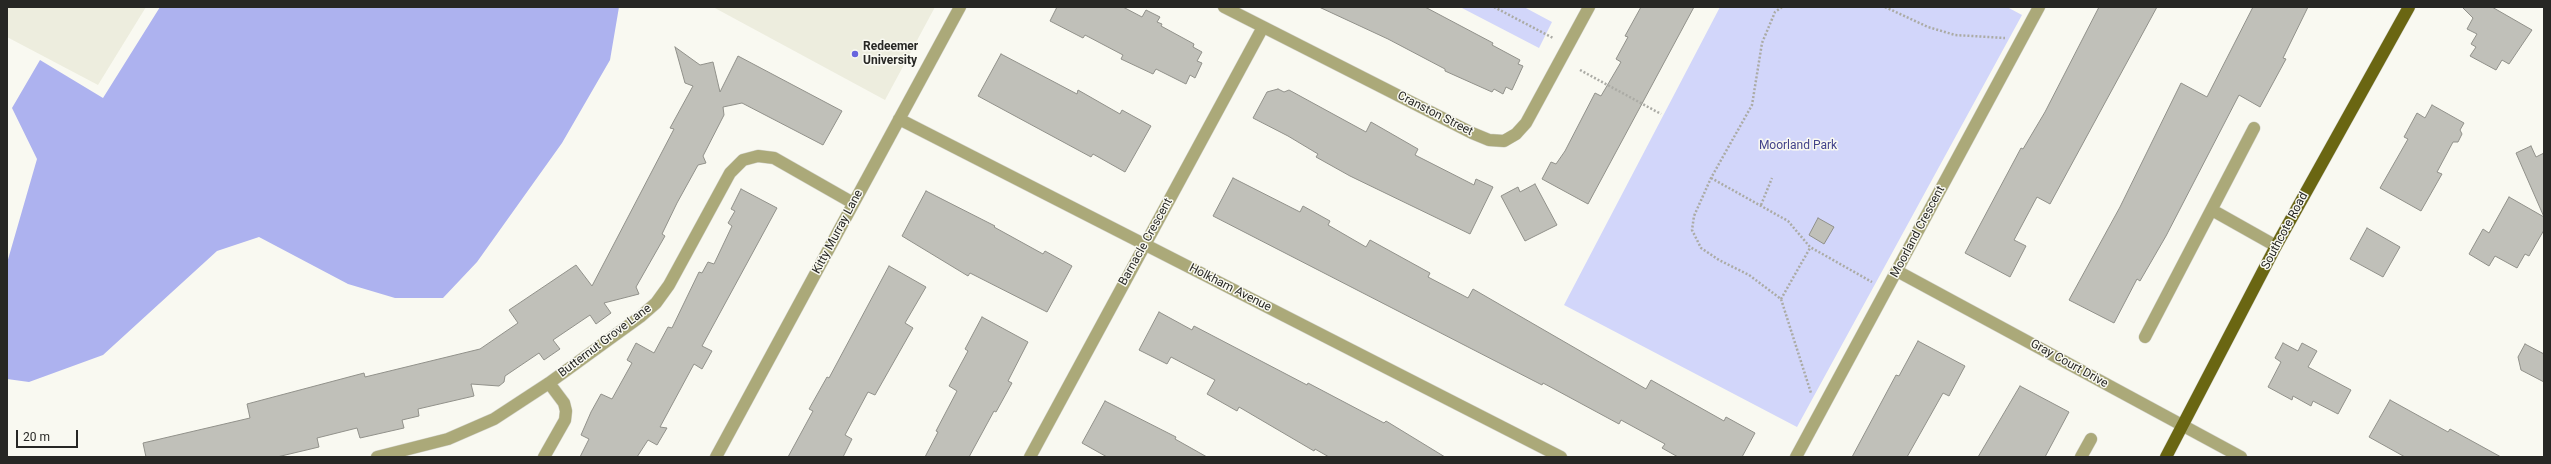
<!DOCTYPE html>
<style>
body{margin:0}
#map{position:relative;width:2551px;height:464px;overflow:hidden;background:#f9f9f1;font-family:Roboto,sans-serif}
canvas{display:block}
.frame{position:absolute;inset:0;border:8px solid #272724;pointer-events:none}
.scale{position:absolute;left:16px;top:430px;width:62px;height:18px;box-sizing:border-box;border:2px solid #272724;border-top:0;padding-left:5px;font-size:12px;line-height:14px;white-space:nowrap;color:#272724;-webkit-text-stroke:3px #f9f9f1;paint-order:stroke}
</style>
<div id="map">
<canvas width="2551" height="464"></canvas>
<div class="frame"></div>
<div class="scale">20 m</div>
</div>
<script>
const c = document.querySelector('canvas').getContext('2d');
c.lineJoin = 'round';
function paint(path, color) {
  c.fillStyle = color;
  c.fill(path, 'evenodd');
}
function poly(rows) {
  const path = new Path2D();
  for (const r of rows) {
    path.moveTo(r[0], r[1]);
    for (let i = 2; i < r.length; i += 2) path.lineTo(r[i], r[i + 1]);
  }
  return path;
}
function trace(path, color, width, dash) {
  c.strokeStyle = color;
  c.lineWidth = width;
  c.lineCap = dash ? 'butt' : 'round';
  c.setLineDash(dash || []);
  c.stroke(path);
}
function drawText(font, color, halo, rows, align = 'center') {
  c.font = font + ' Roboto,sans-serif';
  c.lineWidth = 3;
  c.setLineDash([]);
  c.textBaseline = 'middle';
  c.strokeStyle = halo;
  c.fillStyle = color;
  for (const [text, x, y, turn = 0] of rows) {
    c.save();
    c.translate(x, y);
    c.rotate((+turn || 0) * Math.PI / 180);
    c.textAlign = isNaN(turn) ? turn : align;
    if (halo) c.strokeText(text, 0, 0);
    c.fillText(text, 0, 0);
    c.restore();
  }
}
paint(poly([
 [7,7,146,7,98,85,7,37],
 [713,7,935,7,885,100]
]), '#ededde');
paint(poly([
 [1460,7,1524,7,1552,22,1539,48],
 [1720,7,2007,7,2022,15,1797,427,1564,305]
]), '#d2d6fa');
paint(poly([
 [160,7,619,7,610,60,562,143,477,262,443,298,395,298,348,284,259,237,217,251,103,355,29,382,7,379,7,263,37,159,12,108,40,60,103,98]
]), '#adb2ef');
const building = poly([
 [1057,7,1123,7,1142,17,1146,10,1160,17,1157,22,1162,24,1161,26,1194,44,1193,47,1202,52,1197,61,1202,63,1195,78,1190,75,1186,84,1156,69,1153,74,1121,59,1123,55,1085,35,1083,38,1050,21,1057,7],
 [1319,7,1425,7,1493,43,1492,45,1520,60,1518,64,1523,66,1512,90,1506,87,1503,94,1494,89,1492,92,1445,71,1445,69,1388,39,1319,7],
 [1641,7,1694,7,1588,204,1542,179,1551,162,1556,164,1565,151,1595,93,1601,96,1621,62,1616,59,1628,37,1625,36,1641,7],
 [2099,7,2157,7,2050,204,2037,197,2014,240,2026,246,2010,277,1965,253,2021,148,2023,149,2045,112,2099,7],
 [2253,7,2308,7,2283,58,2286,59,2260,107,2239,95,2166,236,2140,281,2137,279,2114,323,2069,300,2120,207,2181,83,2207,97,2253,7],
 [2462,7,2492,7,2532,30,2509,64,2502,60,2496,70,2470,56,2476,47,2471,44,2477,34,2467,29,2473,18,2462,7],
 [675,47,700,65,713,62,720,92,738,56,842,111,823,145,742,103,723,107,724,115,703,156,706,163,698,165,677,203,662,234,665,236,636,287,639,294,604,303,611,313,596,324,590,315,553,340,560,349,544,360,539,353,505,376,504,382,499,386,471,384,474,396,418,409,419,416,402,420,404,428,360,438,357,428,317,438,319,447,277,457,146,457,143,443,250,418,247,404,364,373,365,377,480,349,518,323,509,310,576,265,592,286,674,129,670,128,693,86,685,83,675,47],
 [1001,54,1077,94,1078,90,1120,114,1122,110,1151,126,1125,172,1093,154,1091,157,978,96,1001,54],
 [1278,89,1284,92,1289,90,1366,132,1371,122,1418,149,1415,155,1474,185,1476,179,1493,187,1470,234,1350,176,1316,157,1318,154,1288,136,1253,118,1267,92,1278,89],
 [2432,105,2464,123,2460,130,2462,134,2458,142,2453,142,2437,172,2442,174,2421,211,2380,188,2408,139,2404,137,2417,113,2425,118,2432,105],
 [2531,146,2536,157,2544,153,2544,217,2516,153,2531,146],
 [1233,178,1300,212,1303,206,1330,221,1328,225,1366,247,1370,240,1430,273,1428,277,1468,298,1473,289,1646,389,1651,380,1724,421,1726,417,1755,433,1742,457,1678,457,1662,448,1665,444,1621,420,1619,424,1543,383,1542,385,1213,216,1233,178],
 [1535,184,1557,225,1525,241,1501,196,1518,187,1520,192,1535,184],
 [741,189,777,208,702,346,712,351,702,369,694,364,660,427,667,428,657,445,648,440,637,457,580,457,589,439,581,435,591,412,601,394,612,399,632,363,627,360,636,343,654,353,668,327,672,328,699,272,702,273,708,262,714,264,732,226,728,223,735,211,731,209,741,189],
 [926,191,995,226,994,227,1043,254,1045,251,1072,266,1047,312,970,273,968,276,902,236,926,191],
 [2509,197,2544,217,2544,230,2529,256,2525,254,2517,268,2495,256,2489,266,2469,254,2483,229,2489,233,2509,197],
 [1818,218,1834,227,1824,244,1809,235,1818,218],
 [2367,228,2400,247,2383,277,2350,259,2367,228],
 [889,266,926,287,905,323,913,328,875,395,868,392,845,435,852,439,843,457,788,457,813,411,809,409,827,377,829,378,889,266],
 [1159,312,1192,330,1194,326,1307,385,1308,383,1384,423,1386,421,1445,457,1329,457,1315,449,1314,451,1239,407,1237,411,1207,394,1215,380,1171,357,1167,364,1139,350,1159,312],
 [982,317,1028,342,1008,381,1012,383,996,412,994,411,969,457,925,457,938,432,936,431,957,391,949,386,968,351,965,349,982,317],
 [1918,341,1965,366,1949,396,1943,393,1907,457,1852,457,1896,375,1899,376,1918,341],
 [2283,343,2298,351,2302,343,2317,351,2308,367,2351,390,2338,414,2313,401,2311,406,2293,396,2292,400,2268,387,2281,362,2275,358,2283,343],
 [2525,344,2544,354,2544,382,2521,370,2518,357,2525,344],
 [2020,386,2069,412,2045,457,1978,457,2020,386],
 [2390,400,2448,432,2450,429,2501,457,2405,457,2369,437,2390,400],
 [1105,401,1176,437,1175,439,1207,457,1107,457,1082,443,1105,401]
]);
paint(building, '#c0c0b9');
trace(building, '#91918a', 1);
const minor = poly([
 [1224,7,1472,133,1489,140,1504,141,1516,134,1526,123,1589,7],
 [899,119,1561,457],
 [2212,210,2276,246],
 [1897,271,2241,457],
 [2145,337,2254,128],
 [377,457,448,439,494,419,549,383,640,317,656,303,669,285,730,173,743,160,758,156,774,158,853,203],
 [544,457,565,420,566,411,564,403,549,383],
 [716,457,960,7],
 [1030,457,1263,27],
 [1796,457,2039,7],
 [2081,457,2091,439]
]);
const major = poly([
 [2166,457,2276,246,2409,7]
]);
trace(minor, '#d3d3cc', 13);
trace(major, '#d3d3cc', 13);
trace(poly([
 [1494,7,1553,38],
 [1782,7,1775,12,1762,43,1752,105,1711,178,1694,216,1692,230,1701,248,1719,260,1749,275,1781,299,1811,393],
 [1885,7,1928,27,1955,35,2005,38],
 [1580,70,1661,114],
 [1711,178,1788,221,1810,247,1872,282],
 [1761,205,1772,178],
 [1781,299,1810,248]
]), '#ababa5', 2.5, [2, 2]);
trace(minor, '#aba979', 12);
trace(major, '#6a6612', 12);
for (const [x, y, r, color] of [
 [855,54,4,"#6865de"]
]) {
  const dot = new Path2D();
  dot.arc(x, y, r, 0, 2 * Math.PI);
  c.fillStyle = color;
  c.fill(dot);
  trace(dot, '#f9f9f1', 1.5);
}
drawText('bold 12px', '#272724', '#f9f9f1', [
 ["Redeemer",863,47],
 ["University",863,61]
], 'left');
drawText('12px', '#272724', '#f9f9f1', [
 ["Cranston Street",1435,114,27],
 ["Southcote Road",2285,231,-62],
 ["Kitty Murray Lane",838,232,-62],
 ["Moorland Crescent",1918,232,-62],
 ["Barnacle Crescent",1146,242,-61],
 ["Holkham Avenue",1230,288,27],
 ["Butternut Grove Lane",605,341,-37],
 ["Gray Court Drive",2069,364,29]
]);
drawText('12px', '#43438b', '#f9f9f1', [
 ["Moorland Park",1798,146]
]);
</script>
